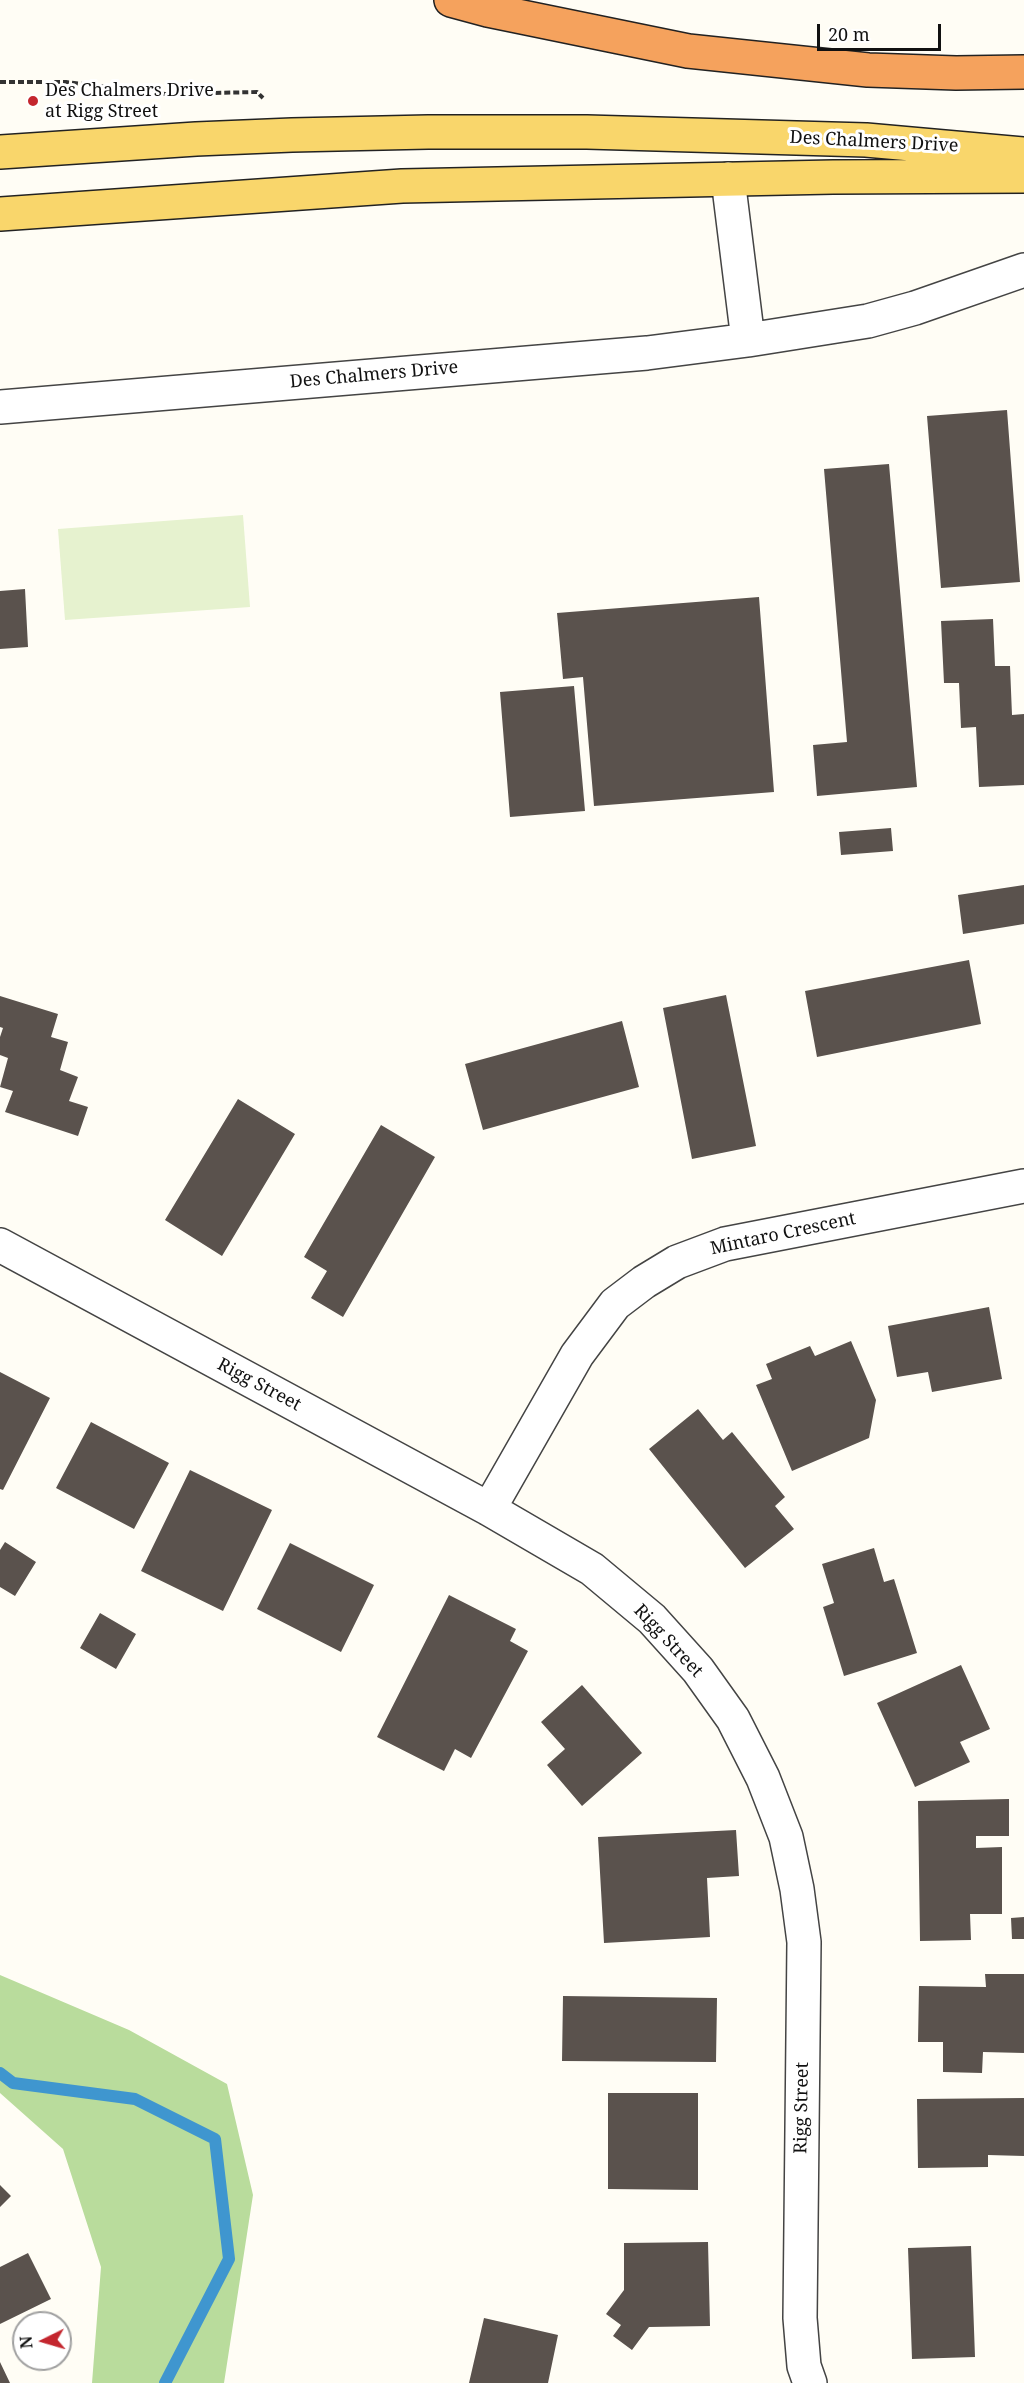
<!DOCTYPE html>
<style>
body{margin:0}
#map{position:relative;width:1024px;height:2383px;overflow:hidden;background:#fffdf5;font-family:"Noto Serif",serif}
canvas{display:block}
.north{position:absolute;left:12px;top:2311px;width:60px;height:60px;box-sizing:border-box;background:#fff;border:2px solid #a0a0a0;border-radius:50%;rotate:265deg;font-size:16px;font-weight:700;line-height:24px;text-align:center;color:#111}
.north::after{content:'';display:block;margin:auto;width:21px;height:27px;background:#c4262e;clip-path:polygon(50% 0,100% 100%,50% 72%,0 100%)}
.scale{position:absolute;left:817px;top:24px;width:124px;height:27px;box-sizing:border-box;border:3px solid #111;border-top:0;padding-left:8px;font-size:18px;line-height:21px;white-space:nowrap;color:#111;-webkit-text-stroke:4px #fff;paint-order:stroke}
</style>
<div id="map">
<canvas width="1024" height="2383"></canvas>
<div class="north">N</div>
<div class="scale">20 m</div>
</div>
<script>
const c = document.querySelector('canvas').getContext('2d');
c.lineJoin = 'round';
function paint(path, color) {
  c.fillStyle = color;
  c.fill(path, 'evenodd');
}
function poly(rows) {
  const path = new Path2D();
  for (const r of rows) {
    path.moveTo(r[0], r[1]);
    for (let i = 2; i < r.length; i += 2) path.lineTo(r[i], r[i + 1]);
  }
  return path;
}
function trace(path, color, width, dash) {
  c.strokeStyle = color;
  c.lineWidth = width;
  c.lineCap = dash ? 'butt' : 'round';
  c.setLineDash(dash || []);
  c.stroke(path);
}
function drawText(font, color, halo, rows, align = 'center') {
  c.font = font + ' "Noto Serif",serif';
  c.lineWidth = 6;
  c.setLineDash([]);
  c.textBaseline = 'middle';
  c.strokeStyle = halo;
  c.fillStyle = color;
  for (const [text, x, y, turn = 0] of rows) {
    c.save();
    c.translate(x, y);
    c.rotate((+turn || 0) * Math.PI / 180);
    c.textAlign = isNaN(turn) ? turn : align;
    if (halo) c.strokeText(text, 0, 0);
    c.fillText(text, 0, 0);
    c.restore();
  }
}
paint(poly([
 [0,1975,129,2030,227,2084,253,2195,224,2383,92,2383,101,2267,63,2149,0,2093]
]), '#b9dc9c');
paint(poly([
 [243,515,250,607,65,620,58,529]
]), '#e6f2cf');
trace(poly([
 [0,2073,13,2083,135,2099,215,2139,229,2259,165,2383]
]), '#3f96cf', 12);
paint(poly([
 [1007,410,1020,582,941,588,927,416],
 [889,464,917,787,817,796,813,745,847,742,824,469],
 [25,589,28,647,0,649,0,591],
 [759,597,774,792,594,806,583,677,563,679,557,613],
 [993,619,995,666,1010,666,1012,715,1024,714,1024,785,979,787,976,727,961,728,959,683,944,683,941,621],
 [574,686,585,811,510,817,500,692],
 [891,828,893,851,841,855,839,832],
 [1024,885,1024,924,963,934,958,895],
 [969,960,981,1024,817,1057,805,991],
 [726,995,756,1146,692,1159,663,1008],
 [0,996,58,1014,51,1037,68,1042,60,1070,78,1077,69,1101,88,1107,78,1136,5,1112,13,1091,0,1087,8,1058,0,1055,0,1037,3,1028,0,1027],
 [622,1021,639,1087,483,1130,465,1064],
 [238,1099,295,1134,222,1256,165,1220],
 [381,1125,435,1157,343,1317,311,1298,327,1271,304,1257],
 [989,1307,1002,1379,932,1392,928,1372,897,1377,888,1326],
 [851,1341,876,1400,869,1438,792,1471,756,1385,772,1379,766,1364,810,1346,815,1356],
 [0,1372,50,1398,3,1490,0,1489],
 [698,1409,723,1440,732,1432,785,1497,775,1506,794,1529,745,1568,649,1449],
 [91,1422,169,1463,134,1529,56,1488],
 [190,1470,272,1510,223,1611,141,1571],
 [5,1542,36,1562,15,1596,0,1587,0,1550],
 [290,1543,374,1585,341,1652,257,1609],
 [874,1548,884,1582,894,1579,917,1653,844,1676,823,1607,834,1603,822,1564],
 [449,1595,516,1629,510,1641,528,1651,471,1758,455,1749,444,1771,377,1737],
 [100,1613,136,1634,116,1669,80,1648],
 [961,1665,990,1729,960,1742,970,1762,915,1787,877,1703],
 [582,1685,642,1753,582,1806,547,1765,565,1749,541,1722],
 [1009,1799,1009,1836,976,1836,976,1848,1002,1847,1002,1914,970,1914,971,1940,920,1941,918,1801],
 [736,1830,739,1876,707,1878,710,1937,604,1943,598,1837],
 [1024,1917,1024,1939,1012,1939,1011,1918],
 [985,1974,1024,1974,1024,2053,983,2052,982,2073,943,2072,943,2042,918,2042,919,1986,986,1987],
 [563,1996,717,1998,716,2062,562,2061],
 [608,2093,698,2093,698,2190,608,2189],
 [1024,2098,1024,2156,988,2155,988,2167,918,2168,917,2099],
 [0,2185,11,2196,0,2207],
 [708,2242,710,2326,649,2327,632,2350,613,2336,621,2325,606,2314,624,2290,624,2243],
 [971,2246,975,2357,912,2359,908,2248],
 [28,2253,51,2299,0,2324,0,2267],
 [484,2318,558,2335,548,2383,469,2383],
 [0,2362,10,2383,0,2383]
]), '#5a524d');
const minor = poly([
 [728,179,748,340],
 [0,407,647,353,748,340,868,321,915,308,1024,270],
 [0,1245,489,1509,592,1569,652,1619,698,1670,733,1719,763,1778,786,1837,797,1889,804,1942,800,2318,804,2366,810,2383],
 [489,1509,577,1355,615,1304,644,1282,677,1262,725,1244,1024,1186]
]);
const major = poly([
 [0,152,196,139,292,135,428,132,587,132,866,140,1024,154],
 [0,214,402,186,833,177,1024,176]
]);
const highway = poly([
 [451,0,488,10,688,51,868,70,956,73,1024,72]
]);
trace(minor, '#444', 36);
trace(major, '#222', 36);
trace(highway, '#222', 36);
trace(poly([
 [0,82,66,82,165,94,257,92,263,98]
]), '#333', 4, [6, 3]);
trace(minor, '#fff', 33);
trace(major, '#f9d66b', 33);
trace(highway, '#f5a25d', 33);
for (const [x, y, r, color] of [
 [33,101,6,"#c4262e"]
]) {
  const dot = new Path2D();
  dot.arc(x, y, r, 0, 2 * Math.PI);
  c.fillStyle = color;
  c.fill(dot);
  trace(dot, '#fff', 2);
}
drawText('18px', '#111', '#fff', [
 ["Des Chalmers Drive",45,91],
 ["at Rigg Street",45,112]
], 'left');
drawText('18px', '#111', '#fff', [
 ["Des Chalmers Drive",874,142,3],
 ["Des Chalmers Drive",374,375,-5],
 ["Mintaro Crescent",783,1234,-12],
 ["Rigg Street",259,1385,28],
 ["Rigg Street",668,1641,47],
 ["Rigg Street",802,2108,-89]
]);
</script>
